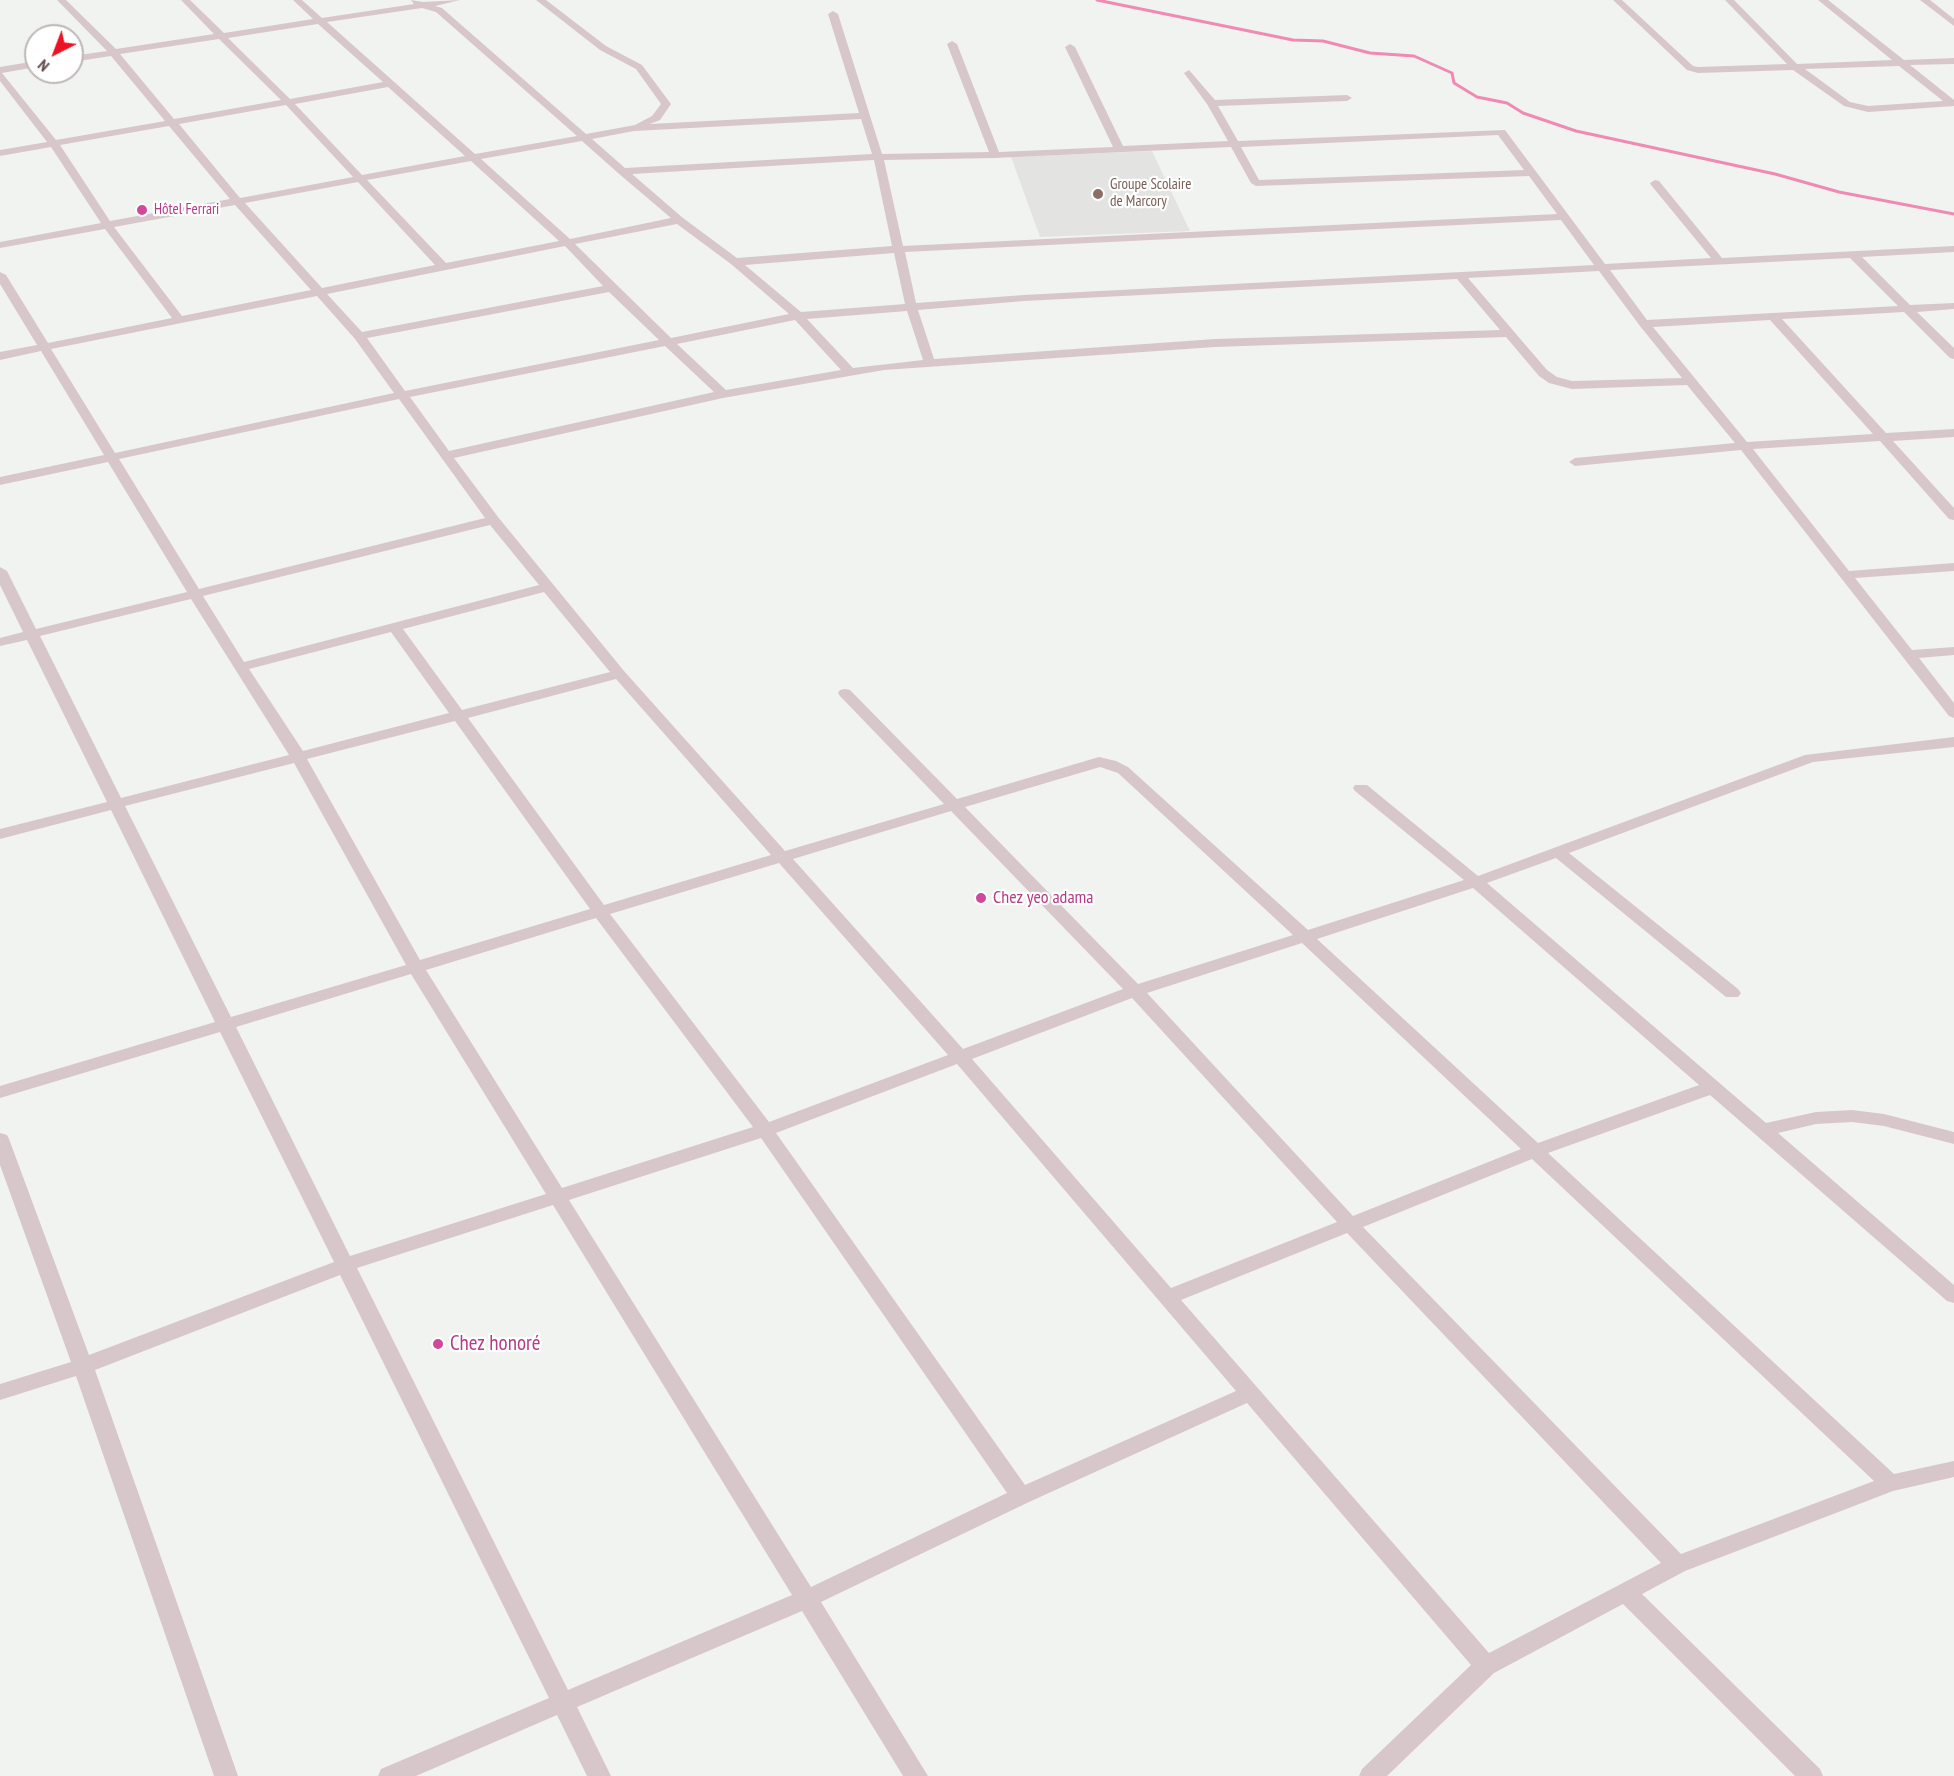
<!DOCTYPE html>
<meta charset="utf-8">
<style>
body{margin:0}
#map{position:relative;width:1954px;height:1776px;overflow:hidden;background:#f1f3f1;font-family:"PT Sans Narrow",sans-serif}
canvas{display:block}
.north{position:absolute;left:24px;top:24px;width:60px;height:60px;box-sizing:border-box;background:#fff;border:2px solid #bfb6b7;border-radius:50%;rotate:222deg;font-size:16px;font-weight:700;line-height:24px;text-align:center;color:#5f484b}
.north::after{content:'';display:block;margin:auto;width:21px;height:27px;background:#ec1221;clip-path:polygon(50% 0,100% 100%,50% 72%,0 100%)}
</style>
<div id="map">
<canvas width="1954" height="1776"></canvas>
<div class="north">N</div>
</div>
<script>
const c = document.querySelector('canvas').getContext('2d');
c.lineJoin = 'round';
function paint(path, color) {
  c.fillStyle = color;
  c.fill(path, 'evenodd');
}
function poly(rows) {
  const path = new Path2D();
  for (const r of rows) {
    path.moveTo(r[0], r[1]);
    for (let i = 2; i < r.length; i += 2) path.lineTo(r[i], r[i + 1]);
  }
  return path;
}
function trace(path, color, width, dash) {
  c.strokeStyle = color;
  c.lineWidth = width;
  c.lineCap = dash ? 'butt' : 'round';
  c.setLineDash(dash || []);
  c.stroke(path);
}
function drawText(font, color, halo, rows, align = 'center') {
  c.font = font + ' "PT Sans Narrow",sans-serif';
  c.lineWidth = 4.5;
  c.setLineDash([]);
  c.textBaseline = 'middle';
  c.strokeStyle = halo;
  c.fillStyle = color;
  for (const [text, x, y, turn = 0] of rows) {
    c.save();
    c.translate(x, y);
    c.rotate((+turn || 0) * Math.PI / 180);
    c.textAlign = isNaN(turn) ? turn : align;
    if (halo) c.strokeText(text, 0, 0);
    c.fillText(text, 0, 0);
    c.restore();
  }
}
paint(poly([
 [1152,151,1190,231,1040,237,1011,157]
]), '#e3e4e2');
trace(poly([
 [1097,0,1293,40,1323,41,1370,53,1414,56,1452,73,1454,83,1477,97,1507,103,1523,113,1576,131,1775,174,1839,192,1954,214]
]), '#f08ab5', 3);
paint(poly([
 [57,0,66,0,116,49,214,34,181,0,190,0,224,33,313,19,293,0,302,0,322,18,414,4,411,0,423,2,460,0,435,6,442,8,586,134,635,125,652,116,661,104,636,69,600,50,536,0,546,0,606,46,642,65,671,104,660,120,650,124,859,113,828,14,833,11,838,14,882,154,989,152,947,44,952,41,957,44,999,152,1113,147,1065,47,1070,44,1075,47,1123,146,1228,141,1207,104,1184,73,1189,70,1215,100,1347,95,1352,98,1347,101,1218,106,1238,141,1505,130,1605,264,1711,258,1651,185,1650,183,1655,180,1659,181,1722,258,1954,246,1954,252,1862,257,1910,305,1954,303,1954,309,1917,312,1954,348,1954,359,1950,358,1904,312,1782,319,1886,433,1954,429,1954,437,1893,441,1954,508,1954,520,1949,519,1880,441,1753,449,1849,571,1954,563,1954,571,1855,578,1912,650,1954,647,1954,655,1919,658,1954,703,1954,718,1949,716,1741,450,1575,466,1569,462,1575,458,1735,443,1687,385,1572,389,1549,383,1539,376,1506,337,1215,347,884,370,723,398,454,458,498,517,624,671,785,851,944,804,840,696,838,693,840,690,845,689,850,690,957,799,1099,757,1116,761,1128,767,1308,930,1464,880,1355,791,1353,788,1355,785,1367,785,1478,876,1805,755,1954,737,1954,747,1813,762,1569,853,1738,989,1741,993,1738,997,1726,997,1556,858,1487,883,1766,1123,1816,1112,1852,1110,1884,1114,1954,1132,1954,1144,1884,1126,1852,1122,1816,1124,1778,1133,1954,1285,1954,1303,1947,1301,1710,1095,1548,1153,1894,1474,1954,1461,1954,1477,1893,1491,1685,1571,1642,1594,1820,1769,1823,1776,1795,1776,1623,1604,1494,1673,1387,1776,1359,1776,1362,1769,1471,1665,1247,1403,1029,1502,821,1602,928,1776,903,1776,802,1611,577,1707,611,1776,587,1776,557,1715,416,1776,378,1776,381,1769,549,1698,340,1275,95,1370,238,1776,214,1776,76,1376,0,1400,0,1384,71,1362,0,1165,0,1133,7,1135,9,1139,89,1355,334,1262,220,1032,0,1098,0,1086,215,1022,111,810,0,839,0,829,107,802,27,640,0,646,0,638,23,632,0,585,0,567,7,571,36,629,187,592,108,462,0,485,0,477,104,455,41,351,0,360,0,352,37,345,0,284,0,272,6,275,48,343,172,318,105,229,0,248,0,242,101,223,51,147,0,156,0,150,47,142,0,81,0,67,36,61,36,67,2,73,56,140,165,121,111,56,72,62,72,56,107,51,57,0],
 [422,8,436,12,577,136,475,154,327,22,422,8],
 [318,24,383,82,290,99,228,38,318,24],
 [219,39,281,100,174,119,120,54,219,39],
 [388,87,465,156,362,175,295,104,388,87],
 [286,105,353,177,240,198,179,124,286,105],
 [861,119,872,154,625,168,592,139,634,131,861,119],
 [169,126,230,199,110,221,60,145,169,126],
 [1498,135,1524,170,1259,180,1241,147,1498,135],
 [582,141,618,173,671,218,570,239,481,159,582,141],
 [1231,147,1251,183,1256,186,1529,176,1557,214,903,246,884,160,995,158,1231,147],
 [874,160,892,246,737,258,683,218,632,174,874,160],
 [471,161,559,241,446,263,367,180,471,161],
 [358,182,435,265,322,288,245,203,358,182],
 [235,205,311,290,182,316,114,227,235,205],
 [1561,220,1594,265,1024,295,916,303,905,252,1561,220],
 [677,224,731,264,789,314,671,338,575,244,677,224],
 [565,246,603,286,362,332,327,294,565,246],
 [894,253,905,304,801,312,745,265,894,253],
 [1850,258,1898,306,1647,320,1610,270,1850,258],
 [1599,271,1640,326,1682,378,1572,381,1557,377,1547,370,1468,278,1599,271],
 [1457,279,1500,330,1215,339,934,359,918,310,1024,301,1457,279],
 [609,292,659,340,405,391,367,338,609,292],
 [317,296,355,339,394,393,115,453,51,349,317,296],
 [907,311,923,360,853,368,807,319,907,311],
 [795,320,841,370,726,390,677,344,795,320],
 [1770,320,1873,434,1747,442,1653,327,1770,320],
 [665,346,714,392,449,451,410,397,665,346],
 [399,399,485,518,199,589,119,459,399,399],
 [490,525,539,585,244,662,203,596,490,525],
 [544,592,610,672,462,710,403,629,544,592],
 [191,599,289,755,121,798,40,636,191,599],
 [391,632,449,713,303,751,249,669,391,632],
 [616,679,771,855,604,905,468,718,616,679],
 [455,721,590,909,420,960,307,759,455,721],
 [294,763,406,965,231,1017,125,806,294,763],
 [1100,767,1118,773,1293,935,1138,984,965,807,1100,767],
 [951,811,1123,989,963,1049,793,859,951,811],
 [779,863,948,1055,769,1122,610,914,779,863],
 [1473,888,1699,1085,1538,1143,1317,939,1473,888],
 [596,918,753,1127,562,1188,426,970,596,918],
 [1302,943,1521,1149,1353,1216,1147,993,1302,943],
 [411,974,546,1194,350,1256,236,1027,411,974],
 [1132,998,1337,1222,1171,1288,972,1059,1132,998],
 [957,1064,1236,1391,1025,1485,776,1133,957,1064],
 [761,1138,1007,1493,811,1587,569,1200,761,1138],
 [1532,1159,1874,1481,1681,1554,1363,1227,1532,1159],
 [553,1205,792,1595,568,1690,357,1268,553,1205],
 [1347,1233,1661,1563,1489,1653,1181,1300,1347,1233],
 [1613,0,1622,0,1693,66,1698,67,1787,64,1725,0,1734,0,1797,64,1892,60,1818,0,1828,0,1904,60,1954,58,1954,64,1910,65,1954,100,1954,106,1868,112,1844,106,1793,70,1698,73,1687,70,1613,0],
 [1899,66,1943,101,1868,106,1850,102,1805,69,1899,66],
 [1920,0,1930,0,1954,19,1954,26,1920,0]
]), '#d8c7ca');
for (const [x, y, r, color] of [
 [1098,194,6,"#8d6e63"],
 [142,210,6,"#d1479c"],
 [981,898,6,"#d1479c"],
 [438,1344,6,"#d1479c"]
]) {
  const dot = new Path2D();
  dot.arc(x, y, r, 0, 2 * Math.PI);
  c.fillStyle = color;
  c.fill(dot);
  trace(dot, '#fff', 2);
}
drawText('15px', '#785e54', '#fff', [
 ["Groupe Scolaire",1110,185],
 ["de Marcory",1110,202]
], 'left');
drawText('15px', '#b23c85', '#fff', [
 ["Hôtel Ferrari",154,210]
], 'left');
drawText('18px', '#b23c85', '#fff', [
 ["Chez yeo adama",993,898]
], 'left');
drawText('21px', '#b23c85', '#fff', [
 ["Chez honoré",450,1344]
], 'left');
</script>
